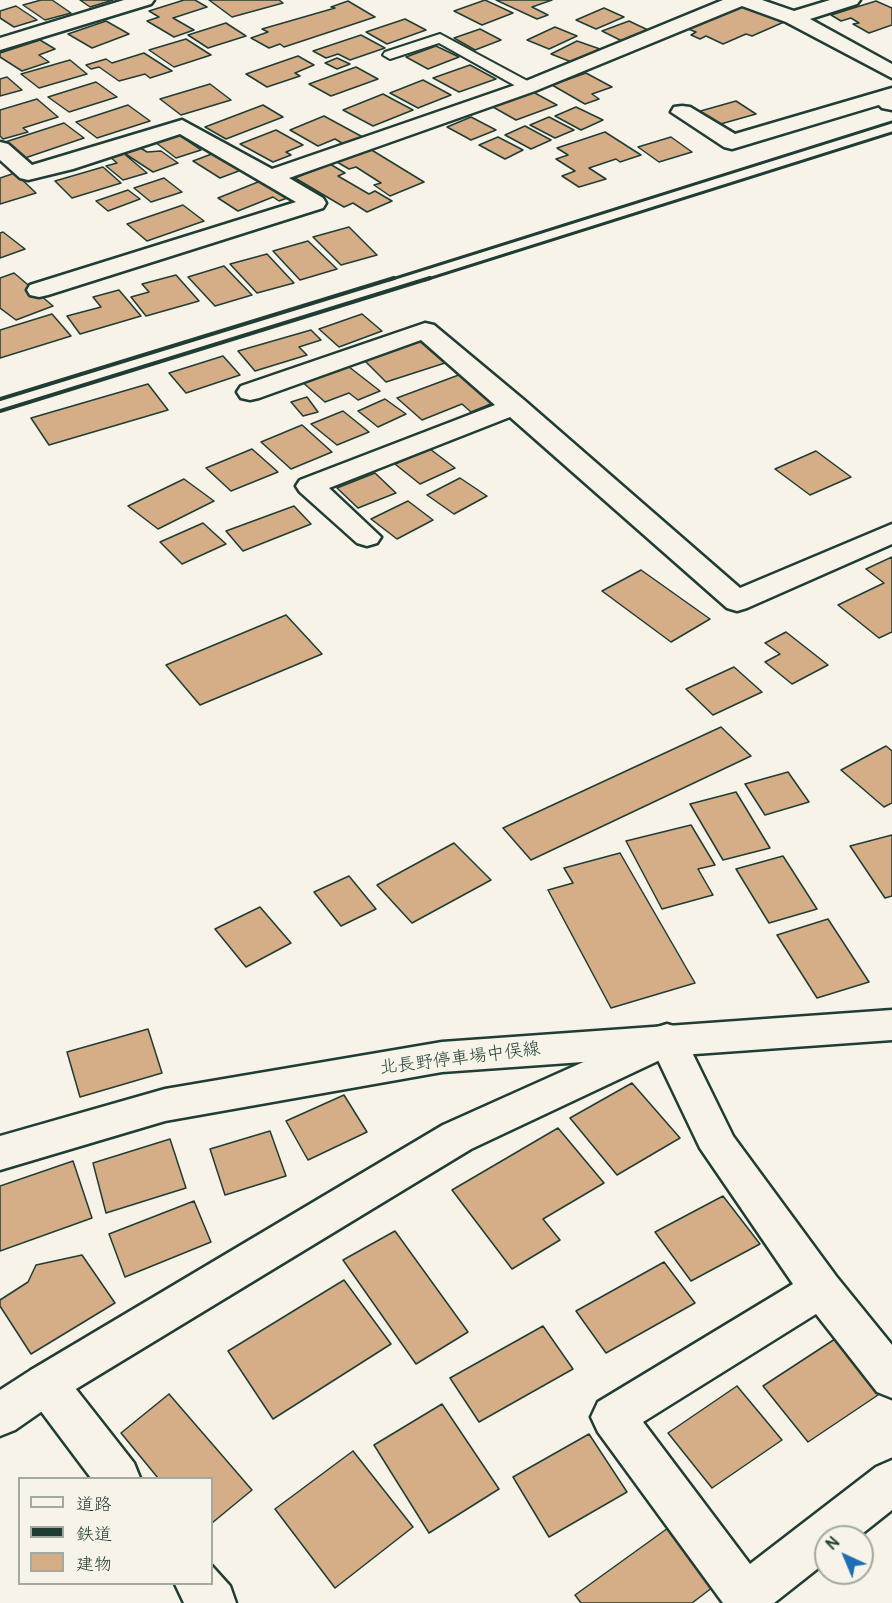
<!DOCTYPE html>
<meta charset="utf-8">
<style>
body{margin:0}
#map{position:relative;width:892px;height:1603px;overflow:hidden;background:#f7f3e8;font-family:Pangolin,"Klee One",sans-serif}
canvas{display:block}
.legend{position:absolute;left:18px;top:1477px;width:195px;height:108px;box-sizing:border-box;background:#f7f3e8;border:2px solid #a1aaa0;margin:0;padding:8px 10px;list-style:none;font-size:18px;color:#1f3d34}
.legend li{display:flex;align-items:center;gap:12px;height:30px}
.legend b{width:30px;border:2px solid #a1aaa0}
.north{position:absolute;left:814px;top:1525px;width:60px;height:60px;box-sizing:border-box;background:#f7f3e8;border:2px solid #a1aaa0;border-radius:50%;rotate:316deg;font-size:16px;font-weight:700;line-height:24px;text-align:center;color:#1f3d34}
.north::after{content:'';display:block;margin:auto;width:21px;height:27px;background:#1f6fb2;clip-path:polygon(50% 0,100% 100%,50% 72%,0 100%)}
</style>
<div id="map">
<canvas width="892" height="1603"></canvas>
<ul class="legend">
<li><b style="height:8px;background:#f7f3e8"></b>道路</li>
<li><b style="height:8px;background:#1f3d34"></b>鉄道</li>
<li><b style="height:16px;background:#d5ad86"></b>建物</li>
</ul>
<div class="north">N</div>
</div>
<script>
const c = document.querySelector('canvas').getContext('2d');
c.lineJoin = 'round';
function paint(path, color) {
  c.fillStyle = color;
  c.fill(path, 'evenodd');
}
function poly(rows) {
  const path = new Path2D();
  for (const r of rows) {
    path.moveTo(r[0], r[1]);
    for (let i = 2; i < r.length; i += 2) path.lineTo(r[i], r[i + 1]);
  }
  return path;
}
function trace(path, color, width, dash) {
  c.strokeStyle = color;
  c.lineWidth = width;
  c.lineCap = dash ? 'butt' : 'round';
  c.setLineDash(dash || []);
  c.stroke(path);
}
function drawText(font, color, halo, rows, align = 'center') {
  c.font = font + ' Pangolin,"Klee One",sans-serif';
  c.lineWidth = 4.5;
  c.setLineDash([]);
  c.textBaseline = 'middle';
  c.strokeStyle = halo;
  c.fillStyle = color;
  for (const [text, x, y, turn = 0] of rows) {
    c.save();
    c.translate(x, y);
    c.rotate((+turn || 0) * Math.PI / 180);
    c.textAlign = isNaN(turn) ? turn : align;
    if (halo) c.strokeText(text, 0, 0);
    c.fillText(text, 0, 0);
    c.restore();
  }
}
const building = poly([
 [41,0,52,0,71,13,45,20,23,5,41,0],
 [80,0,113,0,90,7,80,0],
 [184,0,195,0,207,7,173,18,194,30,174,37,147,21,159,17,149,11,184,0],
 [209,0,279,0,283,3,232,17,209,0],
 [485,0,513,13,482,25,454,11,485,0],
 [496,0,552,0,532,7,548,15,537,19,496,0],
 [348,1,375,17,284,47,280,44,269,48,251,38,268,32,262,29,335,8,331,7,348,1],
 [876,1,892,8,892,25,869,33,853,24,859,23,851,18,841,21,831,15,876,1],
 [743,5,784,22,752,36,746,34,723,44,706,36,700,39,691,35,696,32,688,29,743,5],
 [16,6,37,20,14,27,0,18,0,11,16,6],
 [604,8,624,17,596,29,576,20,604,8],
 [405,19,426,30,387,44,366,32,405,19],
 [106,21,129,34,92,48,68,34,106,21],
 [629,21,648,30,622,41,602,31,629,21],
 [226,23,246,36,208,48,188,35,226,23],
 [555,27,577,36,549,49,527,40,555,27],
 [480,29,501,40,475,50,454,38,480,29],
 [361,35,385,48,350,60,338,54,326,58,313,51,361,35],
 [186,39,211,55,174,67,149,50,186,39],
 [40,40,55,49,39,55,49,62,22,71,0,57,0,53,40,40],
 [577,41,600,49,574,63,551,54,577,41],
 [436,46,459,57,428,69,406,57,436,46],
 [144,53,172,71,150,78,145,74,119,81,99,67,91,69,86,65,106,59,112,63,144,53],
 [298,56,314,65,295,73,300,76,267,87,246,74,298,56],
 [337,58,350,64,337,69,325,63,337,58],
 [70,60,87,74,39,88,21,74,70,60],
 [470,65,496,79,459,92,433,78,470,65],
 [356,67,378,79,331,96,309,84,356,67],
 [586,73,612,87,592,94,599,99,585,104,552,85,586,73],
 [7,77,22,90,0,96,0,79,7,77],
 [423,80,451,95,418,108,390,93,423,80],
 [96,82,117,97,69,112,48,97,96,82],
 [210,84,231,100,181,115,160,99,210,84],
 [533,92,557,105,516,120,493,107,533,92],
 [383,94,413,110,373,126,343,110,383,94],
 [37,99,58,117,23,128,28,132,3,139,0,136,0,110,37,99],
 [736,101,756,114,717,125,697,112,736,101],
 [128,105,150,121,97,138,76,122,128,105],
 [263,105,283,117,226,139,205,127,263,105],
 [576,107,603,120,581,130,555,116,576,107],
 [324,116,370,141,352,149,335,139,318,146,290,130,324,116],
 [471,117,496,130,471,140,447,127,471,117],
 [549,117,574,130,555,138,530,125,549,117],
 [64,123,84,138,22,159,2,143,64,123],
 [525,126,551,140,531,149,505,135,525,126],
 [276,130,303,145,286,152,291,155,273,162,240,144,276,130],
 [605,132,641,155,620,162,616,159,589,168,606,179,579,187,562,176,575,171,556,159,568,155,557,148,605,132],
 [179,135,201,150,176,158,155,142,179,135],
 [498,137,523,150,505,159,479,145,498,137],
 [671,137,692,152,659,162,638,147,671,137],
 [136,145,147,152,161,151,178,163,153,172,121,151,136,145],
 [370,149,424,182,390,196,374,185,381,183,356,167,349,169,337,162,370,149],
 [122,152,147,173,123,180,106,166,117,163,109,156,122,152],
 [217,152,244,169,220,178,193,161,217,152],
 [330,164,345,173,338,176,369,194,375,191,392,201,367,212,353,203,344,207,295,178,330,164],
 [103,167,121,183,72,198,55,181,103,167],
 [15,173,36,193,0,204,0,178,15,173],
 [164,178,182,192,151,202,134,188,164,178],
 [263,180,290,197,279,201,273,197,238,211,218,198,263,180],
 [128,190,140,199,108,211,96,201,128,190],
 [183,205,204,221,147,241,127,224,183,205],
 [349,227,377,255,341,265,313,237,349,227],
 [3,232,25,249,0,258,0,233,3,232],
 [308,241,337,269,300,280,273,251,308,241],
 [267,254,294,283,257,293,230,264,267,254],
 [224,266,252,295,215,306,188,277,224,266],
 [14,273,53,306,16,320,0,308,0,278,14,273],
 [176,275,199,301,146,316,131,297,149,292,142,284,176,275],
 [119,290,141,316,80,334,67,316,101,307,93,297,119,290],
 [52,314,71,336,0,358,0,330,52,314],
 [362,314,382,331,339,347,319,329,362,314],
 [311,330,321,340,299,347,307,355,255,371,238,351,311,330],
 [425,340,448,362,386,382,364,360,425,340],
 [223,356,240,375,186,393,169,373,223,356],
 [344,363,380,391,358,400,349,393,325,402,300,380,344,363],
 [464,373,498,401,471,412,462,404,422,420,397,398,464,373],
 [148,384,168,410,49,445,31,418,148,384],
 [307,397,318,412,303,416,291,402,307,397],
 [385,399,406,414,378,427,358,411,385,399],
 [343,411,369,432,337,445,311,424,343,411],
 [302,425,332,452,291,469,261,442,302,425],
 [252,449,278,472,231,491,206,468,252,449],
 [430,449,455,468,420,484,395,464,430,449],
 [816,451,851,477,810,495,775,469,816,451],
 [375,473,396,493,358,508,337,488,375,473],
 [460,478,487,496,454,514,427,495,460,478],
 [184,479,214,501,158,529,128,506,184,479],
 [408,501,433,520,397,539,371,519,408,501],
 [294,506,311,524,243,551,226,531,294,506],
 [203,523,226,544,182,564,160,542,203,523],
 [892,557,892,632,879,638,838,605,884,583,866,569,892,557],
 [641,570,710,619,671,642,602,591,641,570],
 [286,615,322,654,200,705,166,665,286,615],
 [786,632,828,665,792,684,765,662,780,654,765,643,786,632],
 [734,667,762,692,713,715,686,689,734,667],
 [721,727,751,756,531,860,503,828,721,727],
 [886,746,892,751,892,803,884,807,841,770,886,746],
 [788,772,809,802,765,815,745,784,788,772],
 [736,792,770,848,723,860,690,804,736,792],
 [691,825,715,865,698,869,713,895,662,909,626,841,691,825],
 [892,835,892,896,885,898,850,846,892,835],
 [454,843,491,880,412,923,377,885,454,843],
 [620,853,695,983,611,1008,548,890,573,883,564,868,620,853],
 [783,856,817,909,769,923,736,869,783,856],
 [349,876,376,909,341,926,314,892,349,876],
 [260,907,291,943,246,967,215,929,260,907],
 [828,919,869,982,817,998,777,935,828,919],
 [148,1029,162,1073,80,1097,67,1052,148,1029],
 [632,1083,680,1138,617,1175,570,1118,632,1083],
 [344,1095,367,1132,308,1160,286,1121,344,1095],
 [558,1128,604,1183,543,1219,560,1240,512,1269,452,1190,558,1128],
 [270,1131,286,1176,225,1195,210,1149,270,1131],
 [170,1139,186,1188,106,1213,93,1163,170,1139],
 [73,1161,92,1218,0,1251,0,1186,73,1161],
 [723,1196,760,1244,691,1281,655,1232,723,1196],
 [194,1201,211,1242,125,1277,109,1234,194,1201],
 [395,1231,468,1332,416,1364,343,1260,395,1231],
 [82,1255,115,1303,31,1354,0,1306,0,1300,28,1282,36,1265,82,1255],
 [664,1262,695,1303,606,1353,576,1311,664,1262],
 [344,1280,391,1344,273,1419,228,1351,344,1280],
 [543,1326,573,1369,479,1422,450,1378,543,1326],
 [835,1339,881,1393,808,1442,763,1386,835,1339],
 [737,1386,782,1440,712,1488,668,1433,737,1386],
 [169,1394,252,1490,212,1523,212,1478,158,1478,121,1433,169,1394],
 [442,1404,499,1489,429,1533,374,1445,442,1404],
 [589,1434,627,1492,549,1537,513,1477,589,1434],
 [353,1451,413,1527,335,1588,275,1509,353,1451],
 [668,1528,713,1587,692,1603,581,1603,575,1595,668,1528]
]);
paint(building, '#d5ad86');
trace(building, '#1f3d34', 1.5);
const service = poly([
 [440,34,533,84,536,87,528,92,523,90,439,43,390,59,383,55,385,52,440,34]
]);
const pedestrian = poly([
 [892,97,892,110,882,108,878,104,882,100,892,97]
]);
const minor = poly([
 [124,0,154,0,151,4,0,50,0,38,124,0],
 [723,0,762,0,794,11,830,0,860,0,857,4,810,19,892,64,892,78,786,22,742,6,535,91,289,178,323,198,326,203,323,208,48,295,39,297,30,295,27,290,30,285,296,202,180,134,73,169,28,180,20,178,0,160,0,142,8,144,32,165,182,120,272,169,521,83,723,0],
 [892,88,892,101,732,149,724,147,671,112,674,107,682,106,690,107,735,134,892,88],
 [425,323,434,325,524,400,740,588,892,524,892,544,747,608,737,611,727,608,510,417,329,488,381,537,377,543,367,546,357,543,300,492,296,486,300,480,495,405,421,340,259,398,250,400,241,398,237,392,241,386,425,323],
 [667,1024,680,1028,733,1136,836,1276,892,1345,892,1398,877,1392,816,1314,643,1422,750,1564,876,1467,892,1460,892,1510,858,1537,826,1537,826,1562,774,1603,723,1603,598,1432,591,1417,598,1402,793,1284,700,1148,648,1039,654,1028,667,1024],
 [46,1364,61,1370,134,1463,140,1478,91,1478,31,1398,25,1384,31,1370,46,1364],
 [212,1566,230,1586,236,1603,184,1603,175,1584,212,1584,212,1566]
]);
const tertiary = poly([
 [666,1025,679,1029,685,1040,679,1051,471,1149,61,1398,15,1430,0,1436,0,1390,31,1370,443,1125,666,1025]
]);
const secondary = poly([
 [892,1010,892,1040,442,1072,165,1121,0,1170,0,1136,165,1089,442,1042,892,1010]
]);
trace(service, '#1f3d34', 4);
trace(pedestrian, '#1f3d34', 5);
trace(minor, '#1f3d34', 5);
trace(tertiary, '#1f3d34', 5);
trace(secondary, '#1f3d34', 5);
paint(service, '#f7f3e8');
paint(pedestrian, '#f7f3e8');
paint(minor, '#f7f3e8');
paint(tertiary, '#f7f3e8');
paint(secondary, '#f7f3e8');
trace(poly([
 [389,280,892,122],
 [425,280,892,133]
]), '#1f3d34', 3);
trace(poly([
 [0,399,394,278],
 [0,411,430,278]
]), '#1f3d34', 4);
drawText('18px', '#1f3d34', '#f7f3e8', [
 ["北長野停車場中俣線",460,1059,-7]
]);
</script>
